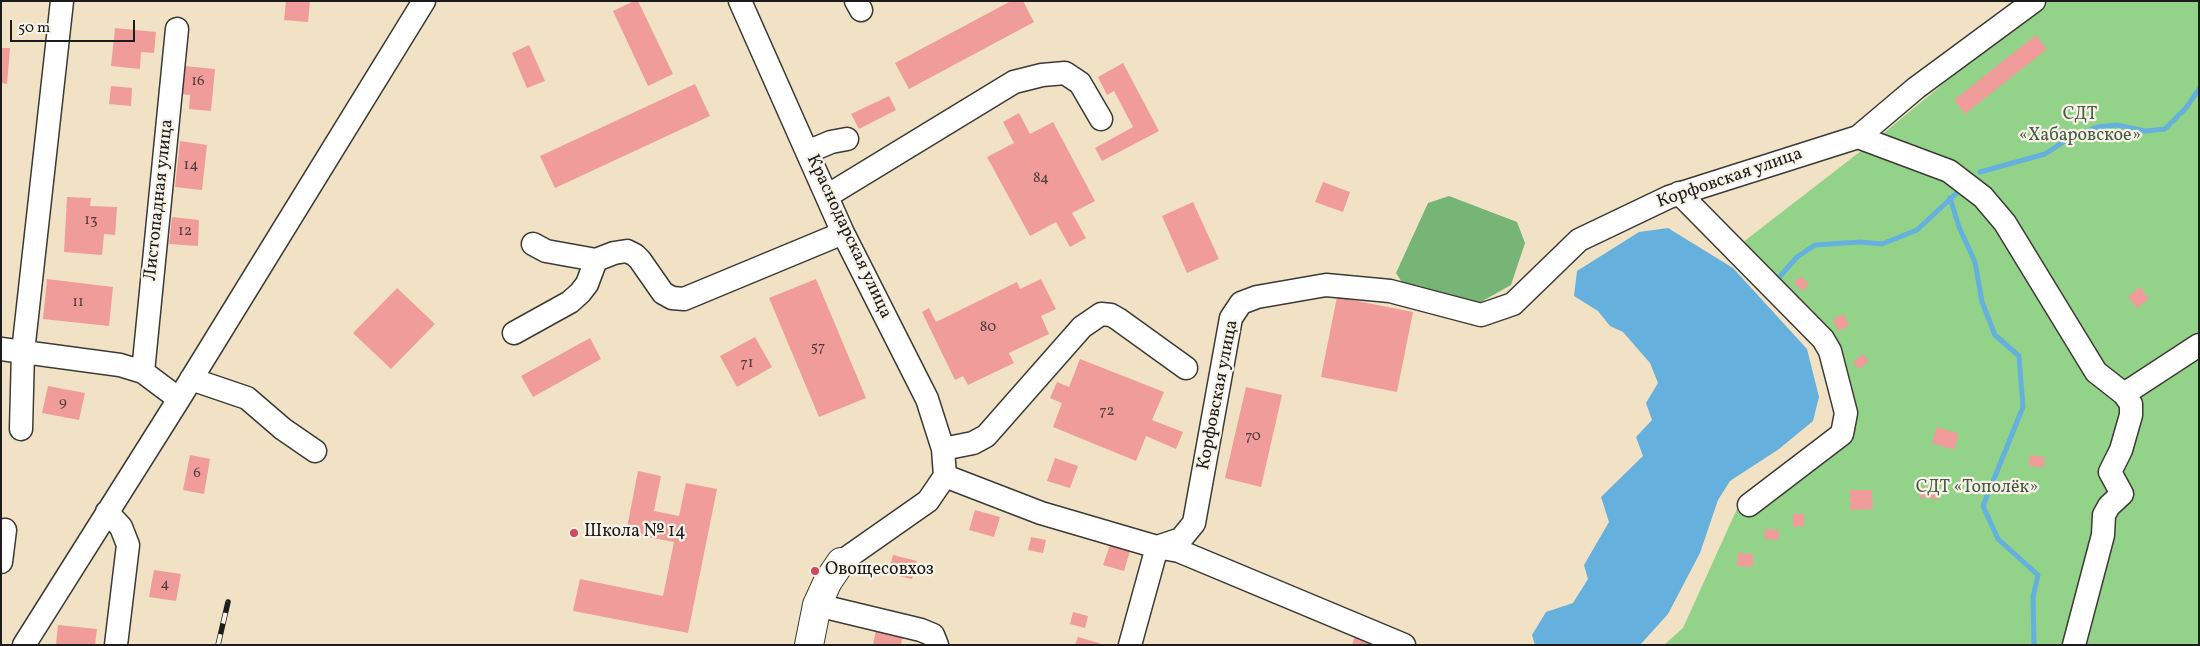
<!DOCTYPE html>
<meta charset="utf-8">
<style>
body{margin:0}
#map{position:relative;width:2200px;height:646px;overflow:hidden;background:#f1e2c5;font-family:Vollkorn,serif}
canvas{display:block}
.frame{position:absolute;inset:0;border:2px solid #1c1c1c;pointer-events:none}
.scale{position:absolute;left:10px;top:20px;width:125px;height:22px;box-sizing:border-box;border:2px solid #1c1c1c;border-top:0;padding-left:6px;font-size:15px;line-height:18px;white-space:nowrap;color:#1c1c1c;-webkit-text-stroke:4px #f7f3e8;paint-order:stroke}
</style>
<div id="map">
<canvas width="2200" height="646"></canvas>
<div class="frame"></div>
<div class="scale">50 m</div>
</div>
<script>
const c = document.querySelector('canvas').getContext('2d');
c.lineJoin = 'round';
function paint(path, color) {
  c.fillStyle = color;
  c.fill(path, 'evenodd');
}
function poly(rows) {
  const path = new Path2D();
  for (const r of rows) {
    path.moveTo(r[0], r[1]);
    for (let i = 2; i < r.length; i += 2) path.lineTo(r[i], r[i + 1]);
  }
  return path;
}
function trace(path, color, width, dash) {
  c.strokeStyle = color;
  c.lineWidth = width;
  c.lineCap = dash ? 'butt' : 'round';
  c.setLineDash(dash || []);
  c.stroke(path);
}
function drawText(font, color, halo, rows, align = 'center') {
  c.font = font + ' Vollkorn,serif';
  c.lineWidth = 4.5;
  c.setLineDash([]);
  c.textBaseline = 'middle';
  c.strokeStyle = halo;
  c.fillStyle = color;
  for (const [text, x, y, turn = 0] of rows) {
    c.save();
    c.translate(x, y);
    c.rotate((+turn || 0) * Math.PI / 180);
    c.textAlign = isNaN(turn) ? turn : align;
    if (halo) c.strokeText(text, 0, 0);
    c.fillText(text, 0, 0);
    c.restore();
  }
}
paint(poly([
 [2043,1,2199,1,2199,645,1664,645,1683,628,1741,500,1836,425,1819,345,1729,253,1879,137]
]), '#93d389');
paint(poly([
 [1449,196,1517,222,1525,243,1511,285,1479,303,1403,284,1396,273,1428,203]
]), '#76b575');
paint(poly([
 [1668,228,1733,268,1807,349,1819,397,1813,421,1779,449,1730,481,1718,500,1700,553,1668,614,1640,645,1535,645,1532,635,1546,612,1573,603,1588,579,1584,565,1609,522,1601,497,1643,456,1636,437,1652,420,1646,403,1658,383,1650,363,1623,332,1610,326,1598,311,1574,296,1577,271,1639,232]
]), '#65b0dd');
trace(poly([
 [1980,172,2045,154,2068,139,2097,127,2117,125,2145,131,2165,129,2186,108,2199,89],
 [1950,198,1959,227,1975,262,1982,302,1995,335,2019,356,2023,407,1983,506,1998,539,2038,575,2033,597,2034,645],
 [1775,282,1797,257,1815,245,1860,242,1882,244,1917,230,1962,188]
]), '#65b0dd', 5);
paint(poly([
 [286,1,310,1,308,22,284,20],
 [634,1,638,1,673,74,648,86,613,11],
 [1011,1,1023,1,1034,22,909,89,895,63],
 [115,28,156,32,154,53,141,52,140,69,111,66],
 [2036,35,2047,49,1965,114,1954,100],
 [529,45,545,81,527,88,512,53],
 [1,48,10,48,7,84,1,83],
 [1123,63,1159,131,1102,161,1095,148,1133,127,1114,91,1107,95,1098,77],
 [184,66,215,69,211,111,189,109,190,95,181,94],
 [695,84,710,116,555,188,540,156],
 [111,86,132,88,131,106,109,104],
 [889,96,896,110,859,129,851,114],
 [1019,113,1030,134,1053,122,1095,201,1072,213,1086,238,1070,247,1056,222,1030,236,987,157,1014,143,1003,122],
 [180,141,207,145,202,190,175,187],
 [1323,182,1350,192,1343,212,1315,202],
 [67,197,91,198,90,206,117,207,115,235,104,234,102,255,64,252],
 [1193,202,1219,259,1187,273,1162,216],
 [172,217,199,220,198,246,169,244],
 [1800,276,1809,284,1803,291,1794,283],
 [47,279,113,287,109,326,43,319],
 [816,279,866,398,819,417,769,298],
 [1041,279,1056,309,1041,316,1049,334,1009,353,1014,363,968,385,963,376,955,380,922,312,929,308,936,322,1017,282,1020,289],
 [2140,287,2149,299,2137,308,2128,297],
 [397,288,435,324,391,369,353,333],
 [1337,297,1413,312,1397,392,1321,377],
 [1844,314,1849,326,1838,331,1833,319],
 [755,337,772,367,737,387,720,356],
 [590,338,601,359,533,397,521,376],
 [1863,354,1869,361,1859,369,1853,362],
 [1080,359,1164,392,1152,420,1183,432,1176,449,1146,436,1136,461,1053,427,1062,403,1050,398,1057,382,1069,387],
 [48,386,85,393,79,420,42,413],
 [1246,387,1282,395,1261,487,1225,478],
 [1937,427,1959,434,1954,450,1932,443],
 [190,455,210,459,204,494,183,490],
 [2030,455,2045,457,2043,468,2028,465],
 [1055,458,1078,466,1070,488,1047,481],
 [638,471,661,476,654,511,679,516,686,483,717,489,688,633,573,611,580,579,663,596,674,542,626,533],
 [1921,487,1940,489,1939,499,1921,498],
 [1850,490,1872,490,1873,509,1850,510],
 [975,510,1000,517,994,537,969,530],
 [1793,514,1804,514,1804,526,1793,527],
 [1765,529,1779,530,1778,540,1764,539],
 [1031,537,1046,540,1043,553,1028,550],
 [1110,545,1130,551,1124,571,1103,565],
 [1738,553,1753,554,1753,567,1737,566],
 [893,555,917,561,912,579,888,574],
 [154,570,181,574,176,601,149,597],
 [1073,612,1088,616,1085,628,1070,624],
 [58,625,97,629,95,645,56,645],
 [877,625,904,630,901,645,873,645],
 [1356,633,1378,645,1352,645],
 [1078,637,1102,644,1102,645,1075,645]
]), '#ef9c9b');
const minor = poly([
 [740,1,843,233,927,399,943,449,945,476,928,501,841,562],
 [856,1,861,10],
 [1858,137,1949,171,1983,197,2005,223,2096,372,2124,394,2199,345],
 [807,152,831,142,847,139],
 [1679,193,1823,339,1830,351,1846,413,1842,434,1749,505],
 [827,196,1014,82,1042,75,1065,73,1080,83,1101,119],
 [533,244,546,251,596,260,614,253,627,251,635,255,640,260,663,293,672,298,684,299,843,233],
 [514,333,570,302,580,293,587,284,596,260],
 [1,349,120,365,143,372,179,399],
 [143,372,177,29],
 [191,379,247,398,283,429,315,451],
 [21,429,23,352,62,1],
 [943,449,973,443,986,436,1082,327,1101,314,1111,315,1118,319,1186,368],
 [945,476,1041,513,1157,547,1179,551,1404,645],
 [107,512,121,527,128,545,116,645],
 [1157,547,1181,539,1194,523,1231,318,1241,303,1257,297,1326,285,1390,291,1481,315,1513,304,1579,240,1669,197,1858,137,1916,88,2034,1],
 [1,562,5,530],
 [817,605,921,630,933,635,937,645],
 [24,645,179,399,424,1],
 [1130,645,1157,547],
 [2074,645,2103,535,2104,515,2109,506,2122,494,2110,472,2121,450,2131,415,2131,404,2124,394]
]);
const major = poly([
 [809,645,817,605,828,581,841,562]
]);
trace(minor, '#3c3a35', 25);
trace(major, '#3c3a35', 30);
trace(minor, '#fff', 22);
trace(major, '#fff', 28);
const rail = poly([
 [218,645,228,602]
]);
trace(rail, '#1c1c1c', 5.5);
trace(rail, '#f7f3e8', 4, [11]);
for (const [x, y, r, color] of [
 [574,533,5,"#d1495b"],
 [815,571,5,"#d1495b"]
]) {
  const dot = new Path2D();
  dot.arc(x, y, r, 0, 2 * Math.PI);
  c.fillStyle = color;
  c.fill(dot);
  trace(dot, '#f7f3e8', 2);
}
drawText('15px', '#513c3c', null, [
 ["16",198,82],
 ["14",191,166],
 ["84",1041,179],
 ["13",91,221],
 ["12",185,232],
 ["11",78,303],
 ["80",988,328],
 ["57",818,348],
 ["71",747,364],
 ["9",63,403],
 ["72",1107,412],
 ["70",1253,437],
 ["6",197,474],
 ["4",165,585]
]);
drawText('18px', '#465c42', '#f7f3e8', [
 ["СДТ",2080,116],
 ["«Хабаровское»",2080,137],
 ["СДТ «Тополёк»",1977,489]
]);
drawText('18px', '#1c1c1c', '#f7f3e8', [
 ["Корфовская улица",1730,179,-19],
 ["Листопадная улица",160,200,-84],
 ["Краснодарская улица",848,237,65],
 ["Корфовская улица",1219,395,-79]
]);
drawText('18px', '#1c1c1c', '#f7f3e8', [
 ["Школа № 14",584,533],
 ["Овощесовхоз",825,571]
], 'left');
</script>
